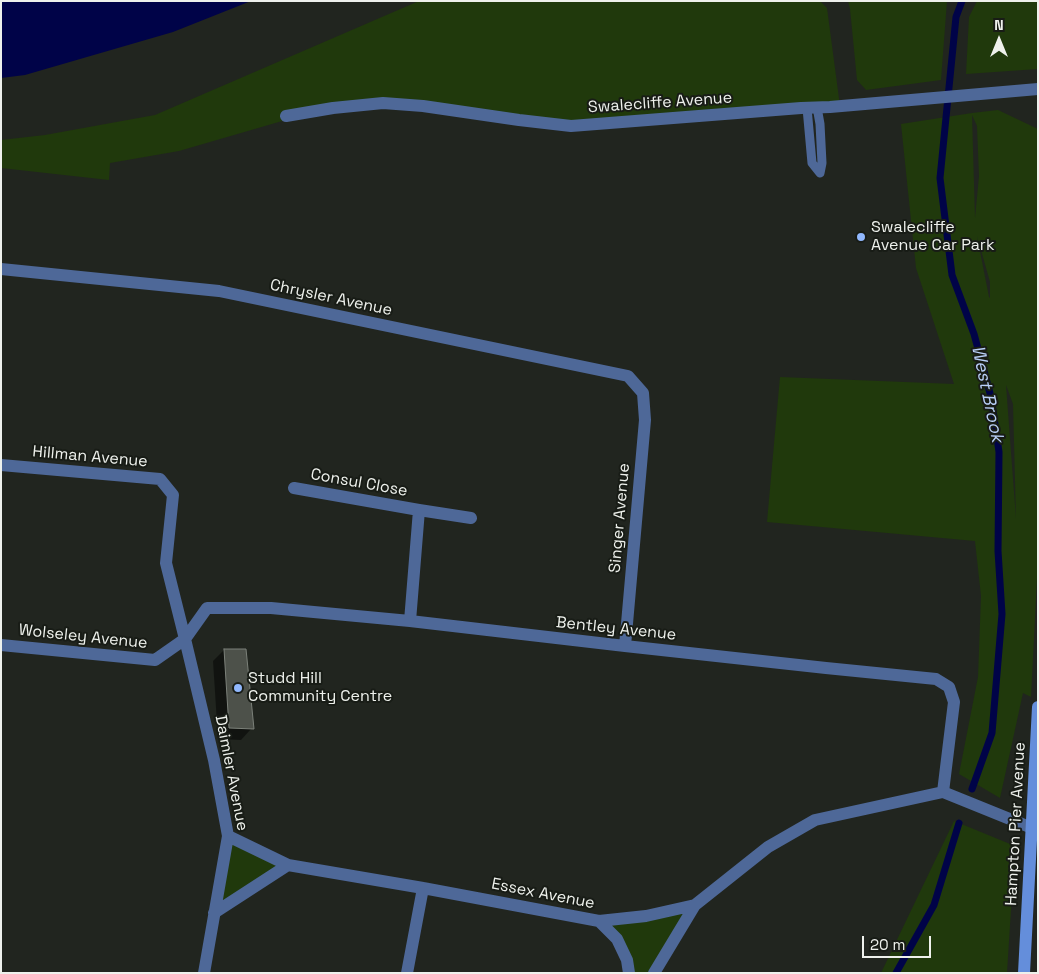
<!DOCTYPE html>
<style>
body{margin:0}
#map{position:relative;width:1039px;height:974px;overflow:hidden;background:#21251f;font-family:"Space Grotesk",sans-serif}
canvas{display:block}
.frame{position:absolute;inset:0;border:2px solid #eef1ec;pointer-events:none}
.north{position:absolute;left:974px;top:15px;width:50px;height:50px;-webkit-text-stroke:4px #181c16;paint-order:stroke;rotate:0deg;font-size:14px;font-weight:700;line-height:20px;text-align:center;color:#eef1ec}
.north::after{content:'';display:block;margin:auto;width:18px;height:22px;background:#eef1ec;clip-path:polygon(50% 0,100% 100%,50% 72%,0 100%)}
.scale{position:absolute;left:862px;top:936px;width:69px;height:22px;box-sizing:border-box;border:2px solid #eef1ec;border-top:0;padding-left:6px;font-size:15px;line-height:18px;white-space:nowrap;color:#eef1ec;-webkit-text-stroke:4px #181c16;paint-order:stroke}
</style>
<div id="map">
<canvas width="1039" height="974"></canvas>
<div class="frame"></div>
<div class="north">N</div>
<div class="scale">20 m</div>
</div>
<script>
const c = document.querySelector('canvas').getContext('2d');
c.lineJoin = 'round';
function paint(path, color) {
  c.fillStyle = color;
  c.fill(path, 'evenodd');
}
function poly(rows) {
  const path = new Path2D();
  for (const r of rows) {
    path.moveTo(r[0], r[1]);
    for (let i = 2; i < r.length; i += 2) path.lineTo(r[i], r[i + 1]);
  }
  return path;
}
function trace(path, color, width, dash) {
  c.strokeStyle = color;
  c.lineWidth = width;
  c.lineCap = dash ? 'butt' : 'round';
  c.setLineDash(dash || []);
  c.stroke(path);
}
function drawText(font, color, halo, rows, align = 'center') {
  c.font = font + ' "Space Grotesk",sans-serif';
  c.lineWidth = 4;
  c.setLineDash([]);
  c.textBaseline = 'middle';
  c.strokeStyle = halo;
  c.fillStyle = color;
  for (const [text, x, y, turn = 0] of rows) {
    c.save();
    c.translate(x, y);
    c.rotate((+turn || 0) * Math.PI / 180);
    c.textAlign = isNaN(turn) ? turn : align;
    if (halo) c.strokeText(text, 0, 0);
    c.fillText(text, 0, 0);
    c.restore();
  }
}
paint(poly([
 [419,1,820,1,827,8,840,106,571,126,408,105,320,110,179,151,110,163,109,180,1,168,1,140,45,135,155,115],
 [848,1,947,1,941,80,866,90,857,80,850,9],
 [977,1,1038,1,1038,69,966,74,969,17],
 [998,110,1038,129,1038,559,1031,697,1023,693,1000,798,959,774,978,677,981,596,975,541,767,522,780,377,954,384,916,268,901,124,972,113],
 [972,115,977,126,979,176,975,218],
 [977,236,990,282,990,298,989,297],
 [1006,385,1013,404,1016,519],
 [954,821,1015,846,1007,973,881,973],
 [228,836,288,865,214,913],
 [695,905,654,973,629,973,627,960,599,921]
]), '#20390c');
paint(poly([
 [1,1,251,1,173,32,25,75,1,78]
]), '#000348');
paint(poly([
 [224,650,252,728,241,740,218,739,213,661]
]), '#0007');
trace(poly([
 [962,1,956,17,940,178,952,275,974,334,991,397,999,452,998,551,1002,614,992,733,972,789],
 [896,973,934,905,959,823]
]), '#000348', 7);
const building = poly([
 [224,649,246,649,254,729,229,728,224,649]
]);
paint(building, '#4d514a');
trace(building, '#7c817a', 1);
trace(poly([
 [817,107,820,124,822,163,820,173],
 [807,108,812,163,820,173]
]), '#4e6898', 9);
trace(poly([
 [286,116,333,108,383,103,423,106,519,120,571,126,801,108,830,107,1038,89],
 [1,269,219,291,628,376,643,393,645,420,625,646],
 [1,465,160,479,173,495,166,563,185,639,214,760,228,836,204,973],
 [294,488,419,510,471,518],
 [410,621,419,510],
 [1,645,155,660,185,639,207,608,271,608,410,621,625,646,826,668,936,679,949,687,954,702,943,792],
 [943,792,1032,828],
 [228,836,288,865,423,888,599,921,646,916,695,905,768,847,815,820,943,792],
 [214,913,288,865],
 [599,921,617,939,627,960,629,973],
 [407,973,423,888],
 [654,973,695,905]
]), '#4e6898', 12);
trace(poly([
 [1024,973,1038,707]
]), '#648edb', 12);
for (const [x, y, r, color] of [
 [861,237,5,"#91b8fd"],
 [238,688,5,"#91b8fd"]
]) {
  const dot = new Path2D();
  dot.arc(x, y, r, 0, 2 * Math.PI);
  c.fillStyle = color;
  c.fill(dot);
  trace(dot, '#181c16', 2);
}
drawText('16px', '#eef1ec', '#181c16', [
 ["Swalecliffe Avenue",660,103,-4],
 ["Chrysler Avenue",331,298,12],
 ["Hillman Avenue",90,457,5],
 ["Consul Close",359,483,10],
 ["Singer Avenue",620,518,-85],
 ["Bentley Avenue",616,629,6],
 ["Wolseley Avenue",83,637,6],
 ["Daimler Avenue",231,773,79],
 ["Hampton Pier Avenue",1016,824,-87],
 ["Essex Avenue",543,894,11]
]);
drawText('16px', '#eef1ec', '#181c16', [
 ["Swalecliffe",871,228],
 ["Avenue Car Park",871,246],
 ["Studd Hill",248,679],
 ["Community Centre",248,697]
], 'left');
drawText('italic 18px', '#b9d0f8', '#181c16', [
 ["West Brook",987,394,78]
]);
</script>
